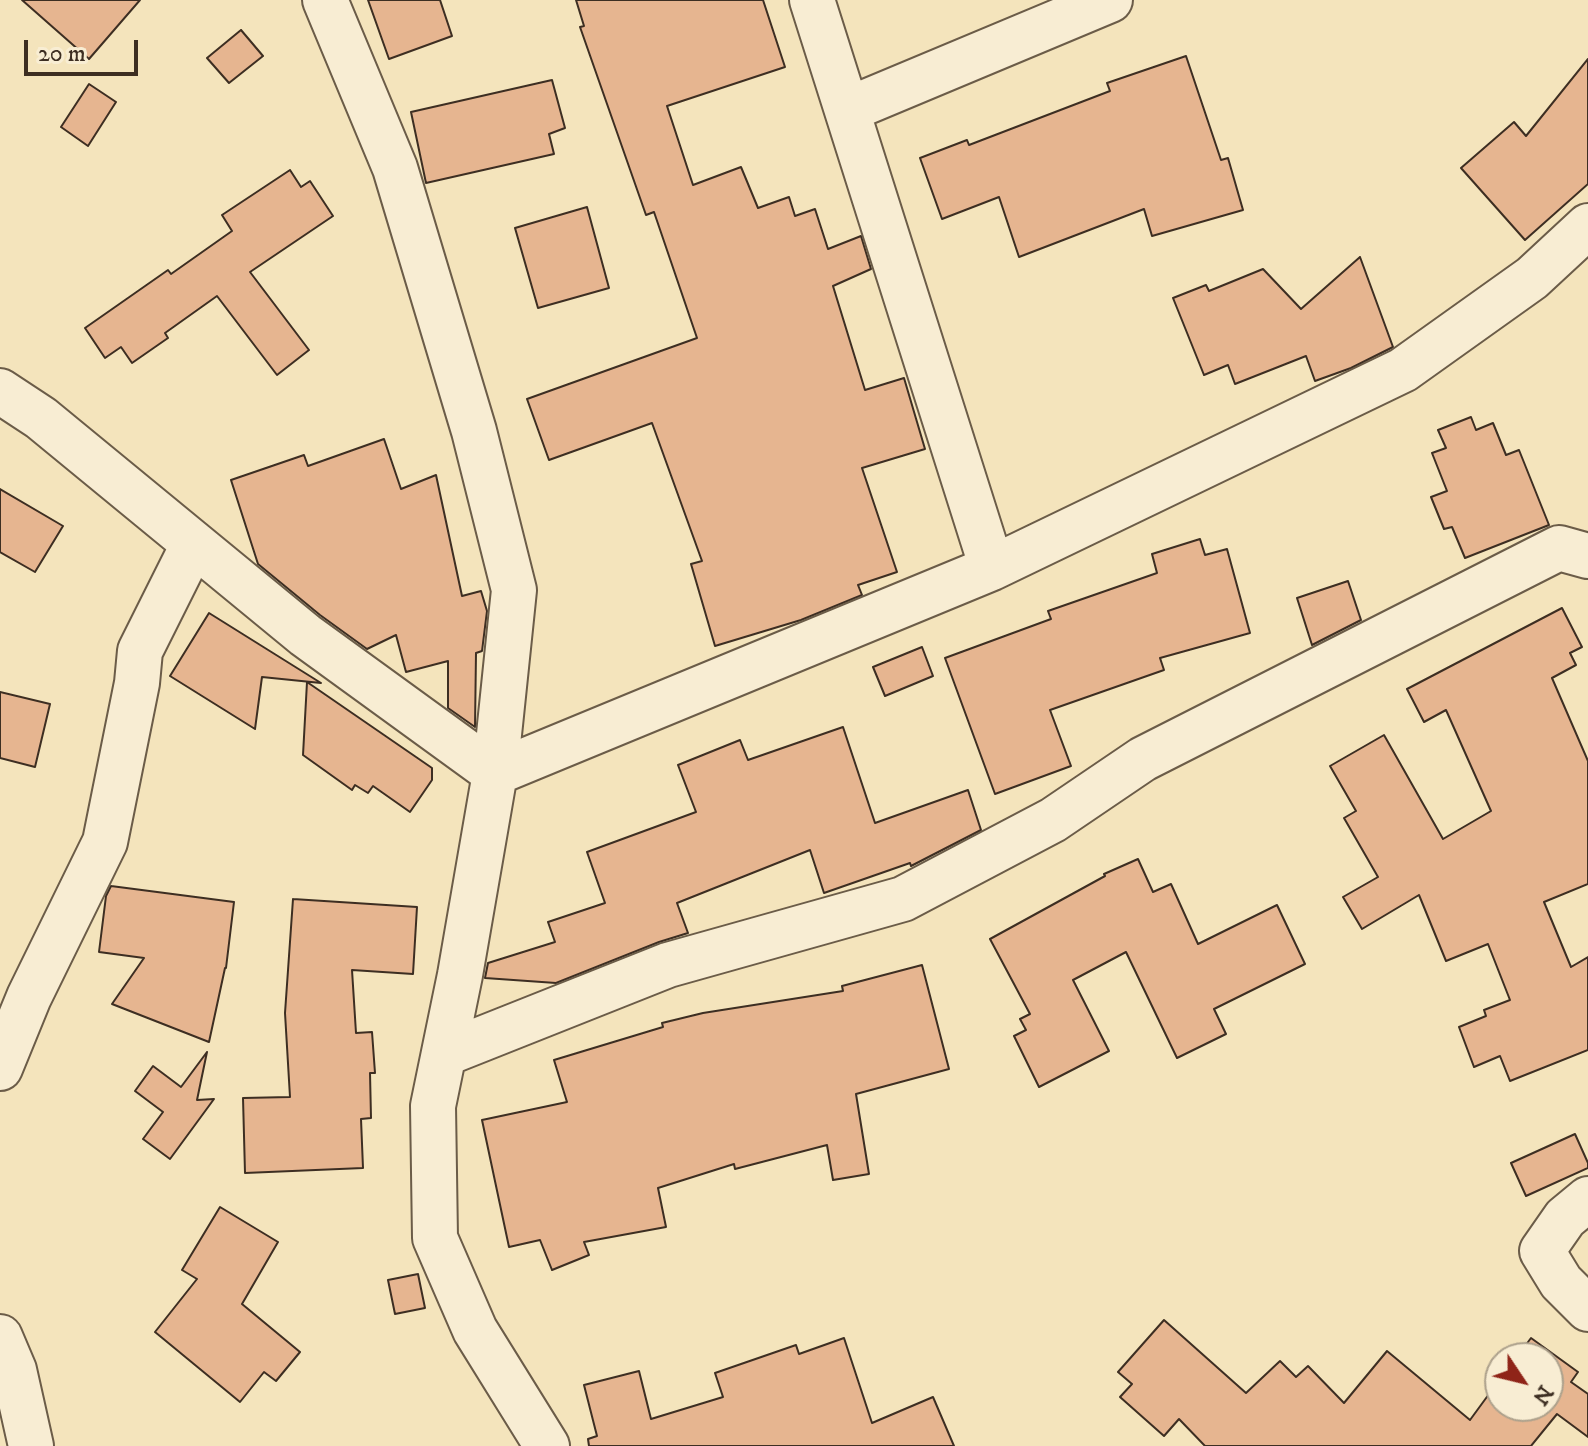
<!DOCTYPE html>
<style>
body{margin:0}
#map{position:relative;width:1588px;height:1446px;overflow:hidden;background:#f4e4bc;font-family:"IM FELL DW Pica",serif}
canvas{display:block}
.north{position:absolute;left:1484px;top:1342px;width:80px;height:80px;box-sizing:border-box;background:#f8edd3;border:2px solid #ada18c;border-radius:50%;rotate:125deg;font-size:22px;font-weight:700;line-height:32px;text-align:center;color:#3d2e22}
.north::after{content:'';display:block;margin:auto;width:28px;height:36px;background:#8f2418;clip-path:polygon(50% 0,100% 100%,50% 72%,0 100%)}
.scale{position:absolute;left:24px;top:40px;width:114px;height:36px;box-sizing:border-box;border:4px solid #3d2e22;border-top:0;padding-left:10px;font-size:24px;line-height:28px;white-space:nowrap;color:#3d2e22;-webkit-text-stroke:6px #f8edd3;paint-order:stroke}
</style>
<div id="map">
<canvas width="1588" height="1446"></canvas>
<div class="north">N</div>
<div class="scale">20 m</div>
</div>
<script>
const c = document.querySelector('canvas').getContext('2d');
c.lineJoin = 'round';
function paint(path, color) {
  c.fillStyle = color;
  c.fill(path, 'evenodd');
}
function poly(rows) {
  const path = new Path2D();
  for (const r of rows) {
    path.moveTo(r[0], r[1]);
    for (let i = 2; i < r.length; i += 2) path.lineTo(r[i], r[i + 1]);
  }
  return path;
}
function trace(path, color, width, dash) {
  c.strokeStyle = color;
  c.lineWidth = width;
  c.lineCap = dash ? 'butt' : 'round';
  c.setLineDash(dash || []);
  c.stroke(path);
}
const building = poly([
 [22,0,140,0,89,59,22,0],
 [368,0,440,0,452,36,389,59,368,0],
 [576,0,763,0,785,67,667,106,693,185,741,167,758,208,789,197,795,216,815,209,828,249,861,236,871,269,833,286,865,390,904,378,925,449,862,468,897,572,858,585,862,595,801,620,715,646,691,564,702,561,652,423,549,460,527,399,697,338,654,212,646,215,580,27,584,26,576,0],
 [241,30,263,56,229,83,207,58,241,30],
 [1186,56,1221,160,1228,158,1243,210,1152,236,1144,209,1019,257,999,197,942,219,920,158,967,140,969,145,1110,91,1107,83,1186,56],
 [1588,59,1588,184,1525,240,1461,168,1514,122,1526,136,1588,59],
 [552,80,565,128,549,134,554,154,426,183,411,112,552,80],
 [89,84,116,102,88,146,61,127,89,84],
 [290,170,301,187,310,181,333,216,250,272,309,350,277,375,217,296,165,333,168,338,132,363,121,347,105,358,85,328,168,270,171,274,232,231,222,215,290,170],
 [587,207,609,288,538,308,515,228,587,207],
 [1360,257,1393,347,1351,368,1315,381,1306,356,1235,384,1228,365,1204,375,1173,298,1206,285,1209,291,1263,269,1301,309,1360,257],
 [1471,417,1476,430,1493,423,1506,455,1519,450,1549,525,1465,558,1452,527,1444,529,1431,497,1447,491,1432,453,1446,448,1438,430,1471,417],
 [384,439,401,489,436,475,462,596,481,591,487,611,482,651,476,653,475,727,448,708,448,661,406,672,396,635,367,649,320,615,258,564,231,480,304,455,308,466,384,439],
 [0,489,63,526,35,572,0,552,0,489],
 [1200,539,1205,555,1227,549,1250,633,1160,658,1164,670,1050,710,1071,766,995,794,945,658,1051,619,1048,611,1157,573,1152,554,1200,539],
 [1348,581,1361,620,1312,645,1297,598,1348,581],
 [1562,608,1582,647,1570,653,1576,665,1552,678,1588,761,1588,884,1544,902,1571,967,1588,957,1588,1050,1510,1081,1500,1056,1474,1067,1459,1027,1486,1016,1484,1010,1510,1000,1488,944,1446,961,1419,895,1362,929,1343,897,1378,877,1344,818,1356,811,1330,766,1384,735,1443,839,1491,811,1446,710,1424,722,1407,689,1562,608],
 [209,613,321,683,262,677,255,729,170,676,209,613],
 [922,647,933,676,885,696,873,667,922,647],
 [307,682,432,768,432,780,410,812,373,786,368,793,355,785,352,790,303,755,307,682],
 [0,692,50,704,35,767,0,758,0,692],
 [843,727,875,823,968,790,981,830,911,866,910,863,824,893,810,850,677,903,688,933,659,942,556,983,485,978,488,963,555,942,548,922,605,903,587,852,696,812,678,765,740,740,748,760,843,727],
 [1138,859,1153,892,1171,884,1198,944,1277,905,1305,964,1214,1009,1226,1034,1177,1058,1126,952,1073,980,1109,1051,1039,1087,1014,1036,1026,1030,1020,1019,1030,1014,990,939,1105,876,1104,874,1138,859],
 [111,886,234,902,226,968,225,968,209,1042,112,1004,144,958,99,952,106,896,111,886],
 [293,899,417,907,413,974,352,970,356,1033,372,1032,375,1073,370,1073,371,1118,361,1119,363,1168,245,1173,243,1098,290,1097,285,1013,293,899],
 [922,965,949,1069,856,1094,869,1174,833,1180,827,1145,735,1169,734,1164,658,1188,666,1227,584,1242,589,1255,552,1270,540,1240,509,1247,482,1120,567,1102,554,1060,663,1027,662,1023,703,1013,843,991,842,986,922,965],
 [207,1052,197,1100,214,1099,170,1159,143,1139,163,1112,135,1091,153,1066,181,1087,207,1052],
 [1575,1134,1588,1163,1588,1168,1526,1196,1511,1163,1575,1134],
 [220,1207,278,1242,242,1304,300,1352,276,1381,264,1372,240,1402,155,1332,197,1279,182,1270,220,1207],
 [418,1274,425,1308,395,1314,388,1280,418,1274],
 [1164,1320,1246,1393,1280,1361,1296,1377,1308,1366,1344,1403,1387,1351,1470,1420,1500,1379,1500,1406,1548,1406,1548,1358,1516,1358,1531,1338,1578,1372,1571,1382,1588,1394,1588,1437,1557,1414,1531,1446,1205,1446,1179,1419,1164,1436,1120,1397,1132,1384,1118,1372,1164,1320],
 [844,1338,872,1423,933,1397,954,1446,589,1446,588,1439,597,1436,584,1385,639,1371,651,1419,723,1397,715,1373,796,1345,799,1354,844,1338]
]);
paint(building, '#e6b590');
trace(building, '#3d2e22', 2);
const minor = poly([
 [325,0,395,168,474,431,514,590,495,773,460,975,433,1106,435,1238,475,1330,547,1446],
 [812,0,992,568],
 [847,110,1110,0],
 [0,391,41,418,305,635,495,773,992,568,1403,370,1532,278,1588,226],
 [444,1054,668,965,903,899,1053,820,1143,759,1559,548,1588,556],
 [0,1068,29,997,105,842,137,683,140,651,193,545],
 [1588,1199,1565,1218,1542,1251,1561,1282,1588,1309],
 [0,1337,14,1370,31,1446]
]);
trace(minor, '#6b5c48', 48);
trace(minor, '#f8edd3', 44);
</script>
